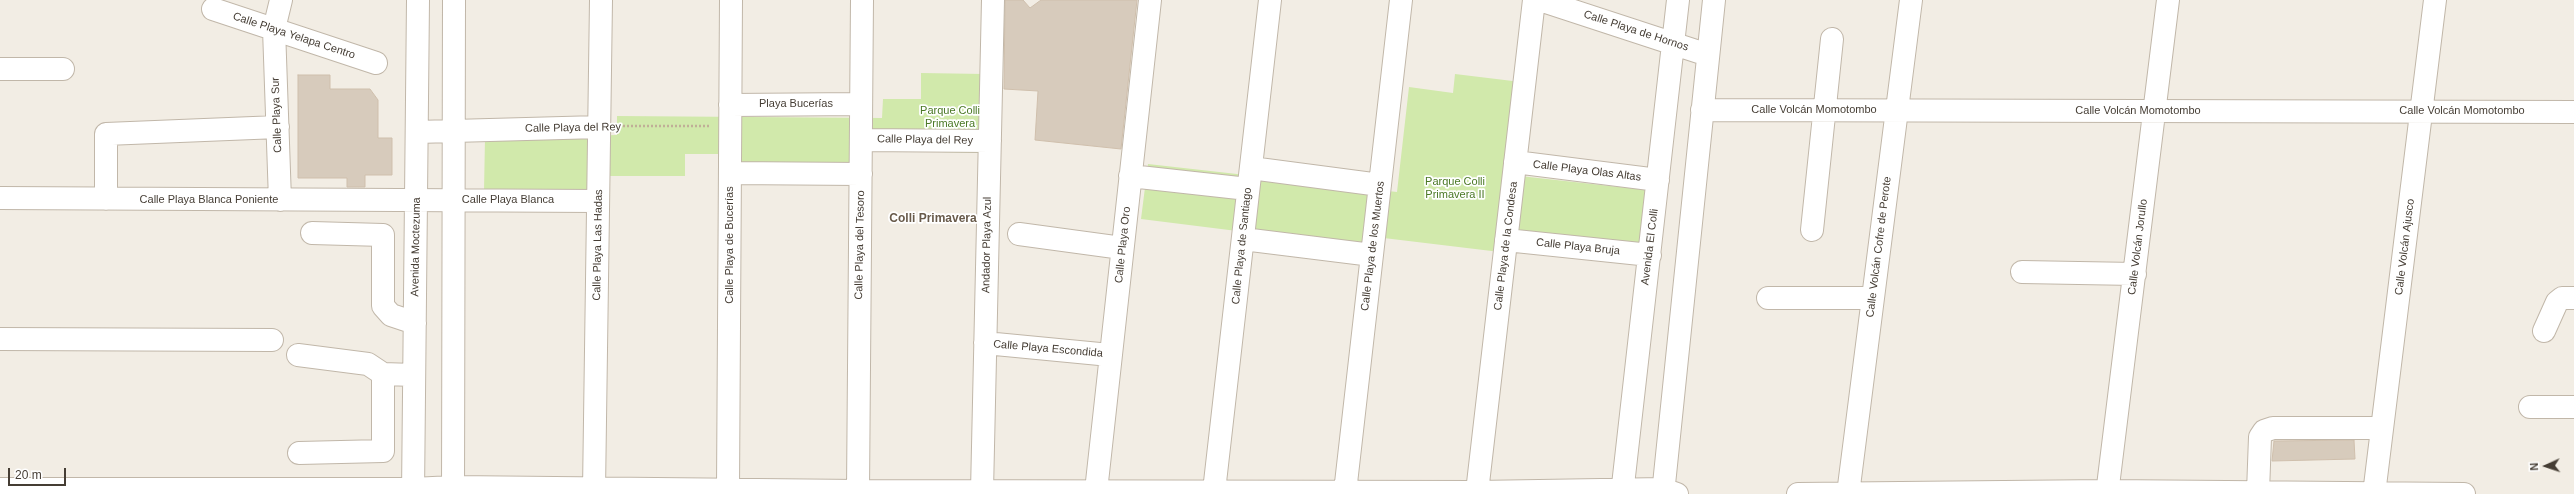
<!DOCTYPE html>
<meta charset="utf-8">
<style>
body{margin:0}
#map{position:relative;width:2574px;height:494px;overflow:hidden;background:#f2ede4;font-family:Helvetica,sans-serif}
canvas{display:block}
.north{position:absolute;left:2526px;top:446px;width:40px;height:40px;-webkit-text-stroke:3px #fff;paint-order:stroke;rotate:267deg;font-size:11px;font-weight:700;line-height:16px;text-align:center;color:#453d34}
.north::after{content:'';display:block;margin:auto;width:14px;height:18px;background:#453d34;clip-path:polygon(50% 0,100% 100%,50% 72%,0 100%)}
.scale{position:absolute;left:8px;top:468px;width:58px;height:18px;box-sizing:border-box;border:2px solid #453d34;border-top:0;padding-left:5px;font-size:12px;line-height:14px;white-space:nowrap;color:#453d34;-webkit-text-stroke:3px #fff;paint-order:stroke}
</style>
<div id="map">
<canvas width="2574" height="494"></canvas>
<div class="north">N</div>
<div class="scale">20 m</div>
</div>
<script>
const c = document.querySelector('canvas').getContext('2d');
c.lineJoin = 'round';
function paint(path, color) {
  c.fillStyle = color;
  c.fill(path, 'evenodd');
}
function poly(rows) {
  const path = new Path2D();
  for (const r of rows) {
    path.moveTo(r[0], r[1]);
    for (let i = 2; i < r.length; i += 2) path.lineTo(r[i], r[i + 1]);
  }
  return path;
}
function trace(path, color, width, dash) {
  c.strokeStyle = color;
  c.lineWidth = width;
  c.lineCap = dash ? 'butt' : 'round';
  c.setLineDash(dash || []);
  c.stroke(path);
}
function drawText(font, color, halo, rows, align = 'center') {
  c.font = font + ' Helvetica,sans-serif';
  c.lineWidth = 3.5;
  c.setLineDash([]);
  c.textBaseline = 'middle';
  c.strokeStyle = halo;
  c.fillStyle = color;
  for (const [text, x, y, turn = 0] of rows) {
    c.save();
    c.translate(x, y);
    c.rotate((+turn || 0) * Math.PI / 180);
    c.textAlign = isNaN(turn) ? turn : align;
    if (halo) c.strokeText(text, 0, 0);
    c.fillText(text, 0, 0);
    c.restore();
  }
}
paint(poly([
 [921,73,985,74,984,153,852,150,851,170,718,169,718,154,685,154,685,176,592,176,592,193,484,191,485,138,617,135,617,116,882,118,883,99,921,99],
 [1455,74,1521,82,1511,175,1646,190,1639,246,1500,252,1367,236,1365,247,1141,219,1148,164,1397,192,1409,87,1453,93]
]), '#d1e9ab');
const building = poly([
 [1005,0,1023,0,1030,8,1041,0,1137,0,1121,149,1035,140,1038,91,1004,89,1005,0],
 [298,75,330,75,330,89,370,89,378,100,378,138,392,138,392,175,365,175,365,187,347,187,347,178,298,178,298,75],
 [2354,440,2355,459,2272,461,2274,441,2354,440]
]);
paint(building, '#d7cbbc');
trace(building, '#cfbfac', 1);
const minor = poly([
 [1540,0,1708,55],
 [213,9,376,63],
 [0,69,63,69],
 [730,105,861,104],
 [1702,110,2574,112],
 [417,132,599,127],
 [861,140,990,141],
 [1515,162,1658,180],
 [1251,168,1380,185],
 [730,173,861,174],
 [1130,176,1248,189],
 [0,198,598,201],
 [106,199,106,134,278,127],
 [280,200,274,29,281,0],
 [1812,230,1832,39],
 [312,233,383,235,383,306,391,315,415,323],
 [1019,234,1122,248],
 [1243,239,1372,255],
 [1506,240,1650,255],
 [2022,272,2135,274],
 [1768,298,1873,298],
 [2544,331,2557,302,2562,298,2574,298],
 [0,339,272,340],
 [985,343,1110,355],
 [298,355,368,364,383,374],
 [2530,407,2574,407],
 [299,453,383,451,383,374,414,375],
 [0,489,413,489,453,487,858,491,1477,492,1663,489,1677,494],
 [594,490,601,0],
 [728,490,731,0],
 [858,491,862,0],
 [982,491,993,0],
 [1096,491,1150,0],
 [1214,491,1270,0],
 [1345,492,1401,0],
 [1477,492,1534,0],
 [2258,492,2260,437,2264,431,2273,428,2382,428],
 [413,494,418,0],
 [453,494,454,0],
 [1622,494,1678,0],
 [1663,494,1714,0],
 [1798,494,2107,491,2464,494],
 [1848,494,1911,0],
 [2107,494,2168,0],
 [2374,494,2435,0]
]);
trace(minor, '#c1b7a9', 24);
trace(poly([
 [619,126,710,126]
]), '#c0af97', 2.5, [2, 2]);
trace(minor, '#fff', 22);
drawText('11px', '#453d34', '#fff', [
 ["Calle Playa de Hornos",1636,31,18],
 ["Calle Playa Yelapa Centro",294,36,18],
 ["Playa Bucerías",796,104],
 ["Calle Volcán Momotombo",1814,110],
 ["Calle Volcán Momotombo",2138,111],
 ["Calle Volcán Momotombo",2462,111],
 ["Calle Playa Sur",277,115,-92],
 ["Calle Playa del Rey",573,128,-1],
 ["Calle Playa del Rey",925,140,1],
 ["Calle Playa Olas Altas",1587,171,7],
 ["Calle Playa Blanca Poniente",209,200],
 ["Calle Playa Blanca",508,200],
 ["Calle Playa Las Hadas",598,245,-89],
 ["Calle Playa de Bucerías",730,245,-90],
 ["Calle Playa del Tesoro",860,245,-89],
 ["Andador Playa Azul",987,245,-89],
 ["Calle Playa Oro",1123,245,-84],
 ["Calle Playa de Santiago",1242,246,-84],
 ["Calle Playa de los Muertos",1373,246,-83],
 ["Calle Playa de la Condesa",1506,246,-83],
 ["Avenida Moctezuma",416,247,-89],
 ["Calle Playa Bruja",1578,247,6],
 ["Avenida El Colli",1650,247,-83],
 ["Calle Volcán Cofre de Perote",1879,247,-83],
 ["Calle Volcán Jorullo",2138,247,-83],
 ["Calle Volcán Ajusco",2405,247,-83],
 ["Calle Playa Escondida",1048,349,5]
]);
drawText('11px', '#4a7825', '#fff', [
 ["Parque Colli",950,111],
 ["Primavera",950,124],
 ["Parque Colli",1455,182],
 ["Primavera II",1455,195]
]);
drawText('bold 12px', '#685a4a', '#fff', [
 ["Colli Primavera",933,219]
]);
</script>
